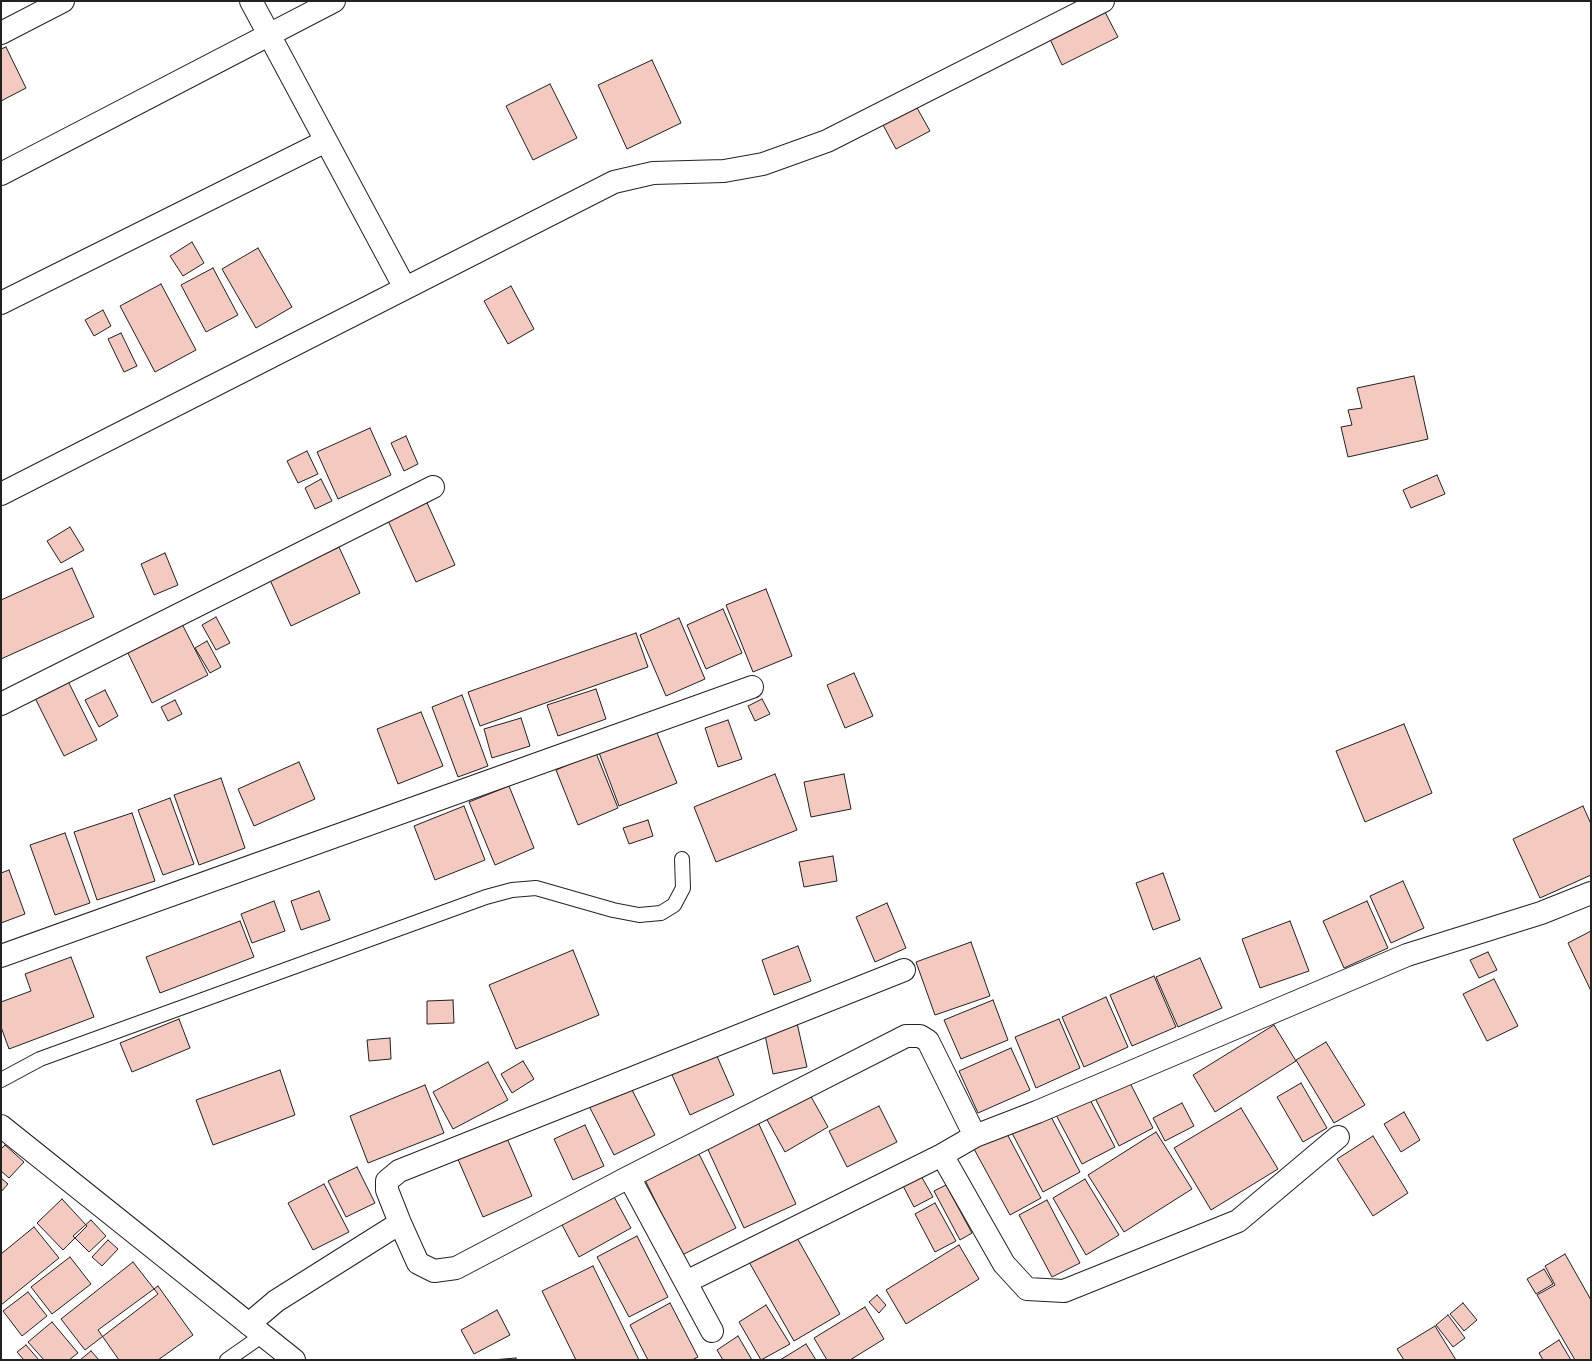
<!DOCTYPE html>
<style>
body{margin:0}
#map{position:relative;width:1592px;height:1361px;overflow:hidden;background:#fff;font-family:Roboto,sans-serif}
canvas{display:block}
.frame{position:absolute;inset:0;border:2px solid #222;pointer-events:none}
</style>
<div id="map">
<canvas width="1592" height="1361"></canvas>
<div class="frame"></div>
</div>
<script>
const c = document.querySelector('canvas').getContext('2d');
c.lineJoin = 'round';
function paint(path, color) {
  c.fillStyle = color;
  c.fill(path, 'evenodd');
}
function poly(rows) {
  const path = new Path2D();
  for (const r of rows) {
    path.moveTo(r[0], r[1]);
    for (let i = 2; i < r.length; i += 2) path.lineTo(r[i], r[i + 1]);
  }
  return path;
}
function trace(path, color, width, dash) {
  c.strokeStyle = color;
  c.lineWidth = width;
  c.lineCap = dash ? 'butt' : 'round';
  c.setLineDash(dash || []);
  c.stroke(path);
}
const building = poly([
 [1105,12,1118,37,1062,65,1050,39,1105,12],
 [6,47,26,88,1,101,1,49,6,47],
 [652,60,681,123,627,149,598,85,652,60],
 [550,84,577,138,533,160,506,106,550,84],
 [916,106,930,131,896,149,883,125,916,106],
 [192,242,204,263,183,276,170,256,192,242],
 [258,248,292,307,256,328,222,269,258,248],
 [213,268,238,315,206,332,181,285,213,268],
 [161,284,196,350,155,372,120,306,161,284],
 [511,286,534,329,508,344,484,301,511,286],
 [103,310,111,326,94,336,85,320,103,310],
 [121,333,137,366,124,372,108,339,121,333],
 [1414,376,1428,439,1348,457,1341,427,1352,425,1348,410,1362,408,1357,388,1414,376],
 [370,428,391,475,338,499,317,452,370,428],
 [406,436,418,464,404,471,391,443,406,436],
 [307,451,318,474,298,483,287,461,307,451],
 [1437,475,1445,494,1411,508,1403,490,1437,475],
 [321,479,332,501,315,509,305,488,321,479],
 [424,496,455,565,416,582,385,514,424,496],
 [70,527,84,550,61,563,47,541,70,527],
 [339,547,360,593,291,626,270,580,339,547],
 [165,553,178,585,154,595,141,564,165,553],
 [72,568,94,617,1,659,1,600,72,568],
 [766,589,792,656,753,672,726,605,766,589],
 [723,609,742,653,706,669,687,625,723,609],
 [216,617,230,643,216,650,202,625,216,617],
 [679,618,705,679,666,696,640,635,679,618],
 [181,622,208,675,152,703,126,649,181,622],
 [636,633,648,667,480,726,468,692,636,633],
 [207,641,221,667,210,673,195,648,207,641],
 [854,673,873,716,845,728,827,685,854,673],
 [66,677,97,740,64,756,33,694,66,677],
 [596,689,606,719,558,736,547,705,596,689],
 [105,690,118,716,99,727,85,700,105,690],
 [462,695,488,766,458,777,432,707,462,695],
 [762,699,770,714,755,721,748,706,762,699],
 [175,700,182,714,168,721,161,707,175,700],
 [421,712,443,766,398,784,377,729,421,712],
 [521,718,530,746,492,758,484,729,521,718],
 [728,720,742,759,718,767,705,728,728,720],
 [1404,724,1432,793,1365,822,1336,751,1404,724],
 [655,728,677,783,619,806,598,750,655,728],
 [596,753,618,808,578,825,556,770,596,753],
 [299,762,315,799,254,826,238,789,299,762],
 [775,774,797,830,716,862,694,807,775,774],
 [844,774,851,809,811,817,804,782,844,774],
 [221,778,245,848,199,865,174,795,221,778],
 [509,786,534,848,495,865,469,802,509,786],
 [170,798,194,864,163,875,138,810,170,798],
 [464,806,485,860,435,880,414,826,464,806],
 [1583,806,1591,824,1591,875,1540,898,1513,839,1583,806],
 [132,813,155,881,97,900,74,832,132,813],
 [648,820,653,836,629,844,623,828,648,820],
 [65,833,90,903,55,915,30,845,65,833],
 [833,856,837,881,804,887,799,862,833,856],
 [9,870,25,914,1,923,1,873,9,870],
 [1163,873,1180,920,1153,930,1136,883,1163,873],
 [1403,881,1424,928,1391,943,1370,896,1403,881],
 [319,891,330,920,301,930,291,901,319,891],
 [274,901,285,931,252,943,241,914,274,901],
 [1367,901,1388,948,1344,968,1323,921,1367,901],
 [887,903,906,948,875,962,856,917,887,903],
 [240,921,254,957,160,993,146,957,240,921],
 [1290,921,1309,971,1260,988,1242,939,1290,921],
 [1591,931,1591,991,1568,943,1591,931],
 [971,942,990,996,935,1015,916,962,971,942],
 [798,946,811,981,774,995,762,960,798,946],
 [573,950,599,1015,516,1049,489,985,573,950],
 [1488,952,1497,970,1479,978,1470,960,1488,952],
 [71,957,94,1017,9,1049,1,1027,1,1002,31,991,25,974,71,957],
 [1200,958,1222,1008,1178,1027,1156,977,1200,958],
 [1154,976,1176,1027,1132,1046,1110,995,1154,976],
 [1494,979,1518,1026,1487,1041,1463,994,1494,979],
 [1106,997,1128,1047,1084,1067,1062,1017,1106,997],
 [453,1000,454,1023,427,1024,427,1001,453,1000],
 [993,1000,1008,1040,961,1059,944,1020,993,1000],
 [179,1019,190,1048,132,1072,120,1043,179,1019],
 [1059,1019,1080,1068,1036,1088,1015,1037,1059,1019],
 [797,1023,807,1067,773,1074,764,1030,797,1023],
 [1274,1025,1296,1061,1215,1112,1193,1075,1274,1025],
 [390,1038,391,1059,369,1061,367,1040,390,1038],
 [1326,1042,1365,1105,1334,1123,1296,1060,1326,1042],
 [713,1047,734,1095,690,1115,668,1066,713,1047],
 [1011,1048,1030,1090,978,1113,959,1071,1011,1048],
 [523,1061,534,1079,512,1093,501,1074,523,1061],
 [488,1062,508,1100,453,1129,433,1092,488,1062],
 [280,1070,295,1115,213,1145,196,1100,280,1070],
 [1127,1077,1153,1128,1119,1146,1093,1094,1127,1077],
 [1301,1083,1327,1128,1303,1142,1277,1097,1301,1083],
 [629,1084,655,1135,614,1155,588,1104,629,1084],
 [425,1085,444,1133,368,1163,350,1116,425,1085],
 [809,1093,828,1127,785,1152,766,1118,809,1093],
 [1088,1096,1115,1147,1082,1164,1055,1113,1088,1096],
 [1182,1103,1194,1126,1165,1141,1153,1118,1182,1103],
 [879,1106,897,1142,847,1167,829,1131,879,1106],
 [1241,1108,1278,1169,1211,1210,1174,1148,1241,1108],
 [1404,1112,1420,1140,1401,1152,1384,1124,1404,1112],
 [1049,1113,1080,1172,1043,1192,1012,1133,1049,1113],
 [757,1120,796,1204,744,1228,705,1143,757,1120],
 [585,1125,604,1166,573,1180,554,1139,585,1125],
 [1006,1132,1041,1198,1010,1215,974,1149,1006,1132],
 [1156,1132,1192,1189,1124,1232,1088,1175,1156,1132],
 [506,1136,532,1196,483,1217,457,1157,506,1136],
 [1373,1136,1408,1193,1373,1216,1337,1159,1373,1136],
 [5,1145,24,1162,9,1178,1,1171,1,1149,5,1145],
 [698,1152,736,1228,682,1255,644,1178,698,1152],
 [357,1167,375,1203,346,1217,328,1181,357,1167],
 [920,1174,933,1197,914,1207,902,1184,920,1174],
 [1,1178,8,1184,1,1192,1,1178],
 [1085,1179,1119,1235,1086,1255,1053,1198,1085,1179],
 [324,1184,349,1232,313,1250,288,1203,324,1184],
 [946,1185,972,1233,960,1240,934,1191,946,1185],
 [613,1195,631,1228,579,1257,561,1223,613,1195],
 [62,1199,87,1226,63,1250,37,1223,62,1199],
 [1047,1200,1080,1263,1052,1277,1019,1215,1047,1200],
 [935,1203,956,1241,935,1252,915,1214,935,1203],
 [91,1220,106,1236,89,1252,73,1236,91,1220],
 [34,1227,59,1258,1,1305,1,1254,34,1227],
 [637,1236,668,1297,629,1317,597,1257,637,1236],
 [796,1236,840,1314,794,1341,749,1262,796,1236],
 [108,1240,118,1249,102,1266,92,1257,108,1240],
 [959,1245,979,1279,906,1324,886,1290,959,1245],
 [1565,1254,1591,1300,1591,1360,1575,1360,1537,1295,1555,1285,1545,1266,1565,1254],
 [70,1257,91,1284,52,1314,31,1287,70,1257],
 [133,1262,158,1294,85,1350,61,1319,133,1262],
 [593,1266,639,1360,576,1360,542,1291,593,1266],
 [1544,1269,1553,1284,1536,1294,1527,1279,1544,1269],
 [158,1286,193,1335,158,1360,119,1360,98,1330,158,1286],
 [28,1292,47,1316,22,1336,3,1311,28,1292],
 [877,1295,886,1305,879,1313,869,1302,877,1295],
 [670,1303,698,1357,692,1360,648,1360,630,1325,670,1303],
 [1463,1303,1477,1320,1464,1331,1450,1314,1463,1303],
 [766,1305,790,1344,761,1360,739,1322,766,1305],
 [865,1307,884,1339,850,1360,827,1360,814,1338,865,1307],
 [497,1310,510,1335,474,1354,461,1330,497,1310],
 [1448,1315,1465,1338,1453,1347,1436,1325,1448,1315],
 [52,1322,78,1353,69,1360,44,1360,28,1342,52,1322],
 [1435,1326,1456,1360,1404,1360,1397,1349,1435,1326],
 [738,1336,752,1360,723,1360,717,1350,738,1336],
 [1559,1340,1571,1360,1543,1360,1539,1353,1559,1340],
 [806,1344,816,1360,780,1360,806,1344],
 [26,1345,39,1360,24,1360,17,1352,26,1345],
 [91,1351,99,1360,80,1360,91,1351],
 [516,1358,516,1360,492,1360,516,1358]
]);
paint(building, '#f3c9c0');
trace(building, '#222', 1);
const lane = poly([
 [1,1080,40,1059,486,897,512,890,536,888,613,910,639,915,661,913,674,905,683,888,682,859],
 [227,1360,263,1335]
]);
const street = poly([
 [251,1,405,288],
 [1,33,63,1],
 [1,174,334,1],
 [1,303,326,141],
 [1,494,614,182,653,173,724,171,763,164,827,141,1103,1],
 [1,704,433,487],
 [1,956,752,687],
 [942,1155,1004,1264,1027,1289,1064,1291,1238,1221,1338,1137],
 [629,1177,712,1331],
 [400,1223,387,1190,387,1181,399,1171,904,970],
 [686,1282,942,1155,975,1136],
 [249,1324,276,1301,400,1223,418,1263,434,1271,456,1268,629,1177,906,1036,920,1036,928,1041,975,1136,1037,1112,1407,955,1541,913,1591,893]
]);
const secondary = poly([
 [1,1126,294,1360]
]);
trace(lane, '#222', 16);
trace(street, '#222', 24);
trace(secondary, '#222', 24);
trace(lane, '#fff', 14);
trace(street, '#fff', 22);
trace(secondary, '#fff', 22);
</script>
